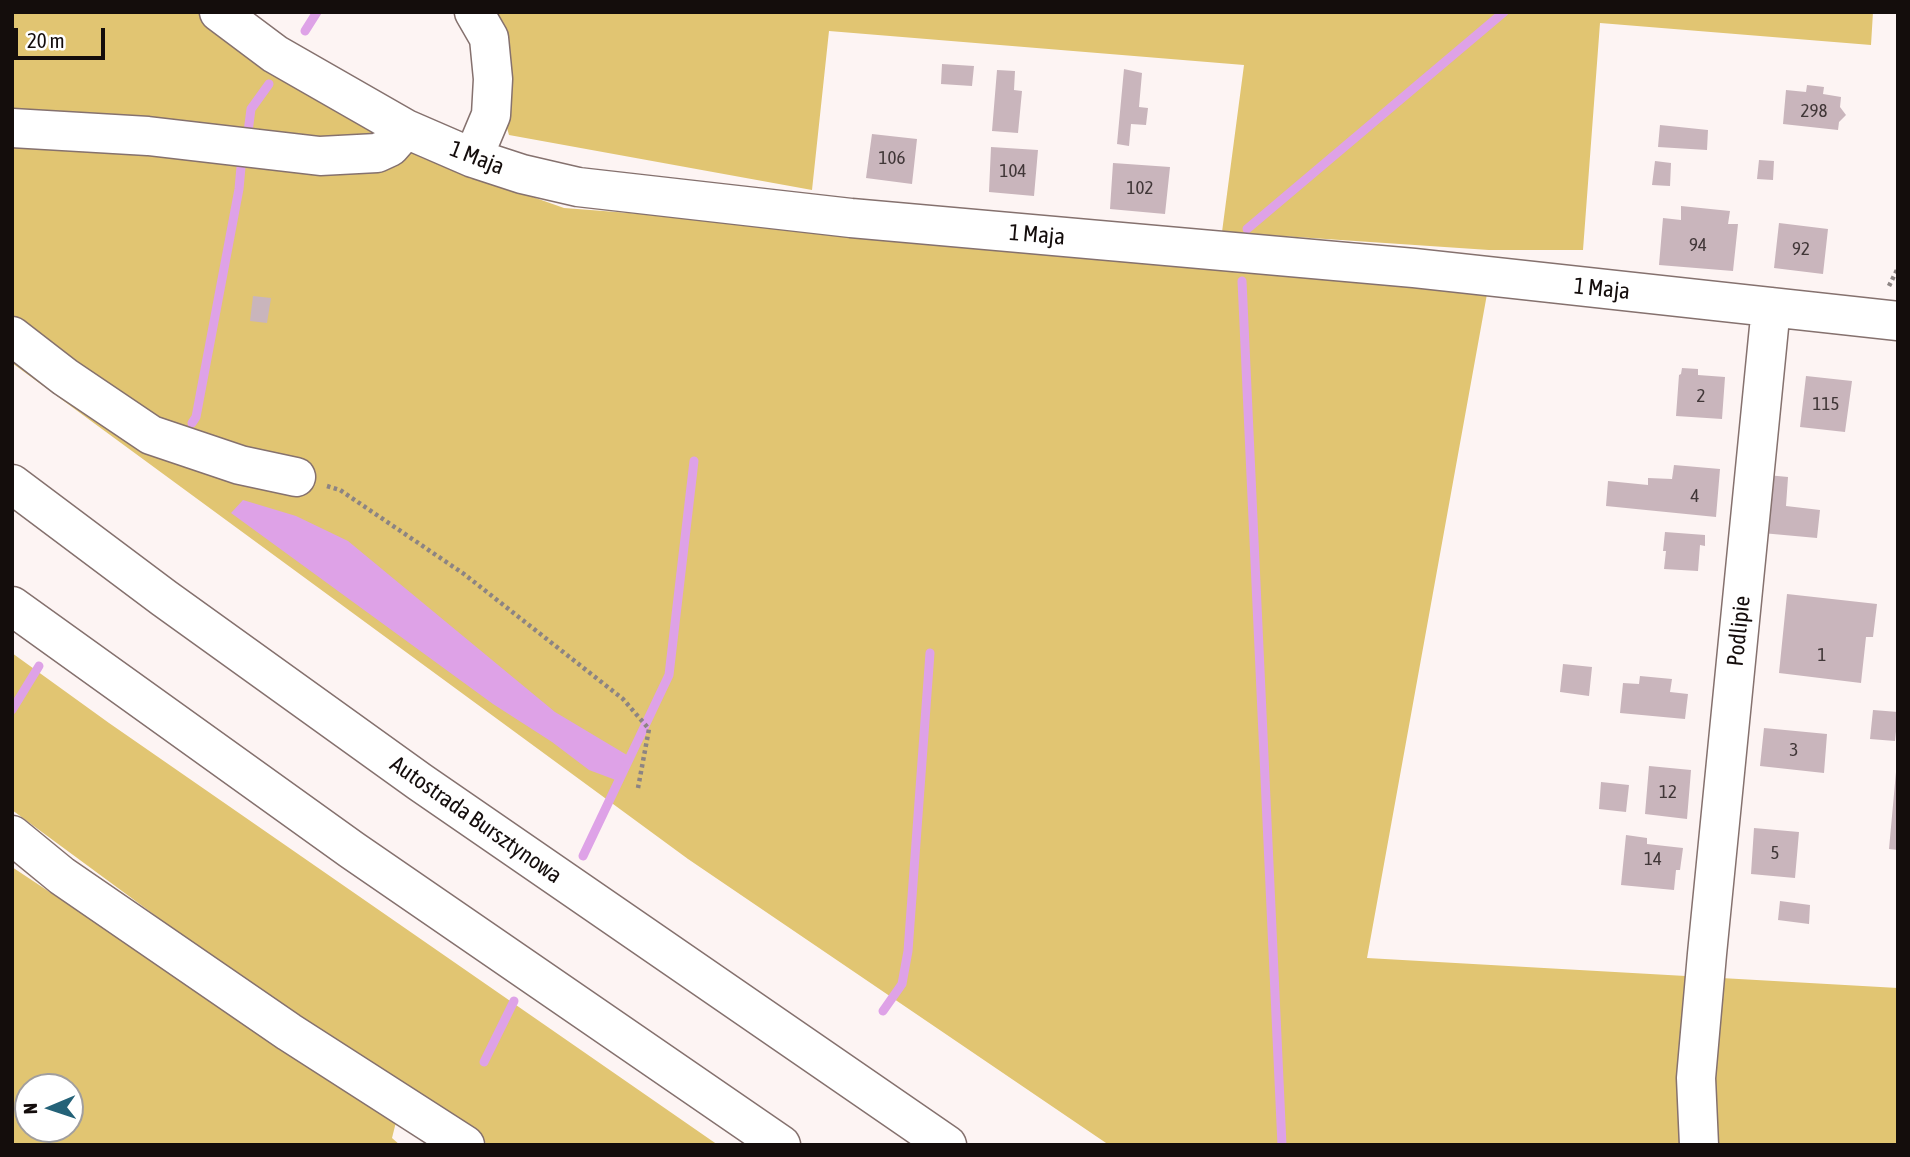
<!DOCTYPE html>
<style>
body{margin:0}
#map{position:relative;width:1910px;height:1157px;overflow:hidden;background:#fdf4f3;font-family:"Asap Condensed",sans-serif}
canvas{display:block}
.frame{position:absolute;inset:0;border:14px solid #140d0c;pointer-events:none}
.north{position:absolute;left:14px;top:1073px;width:70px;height:70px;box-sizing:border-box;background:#fff;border:2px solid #a19e9e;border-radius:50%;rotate:268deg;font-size:19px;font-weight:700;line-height:28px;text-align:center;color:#140d0c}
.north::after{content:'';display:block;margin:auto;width:24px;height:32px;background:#246278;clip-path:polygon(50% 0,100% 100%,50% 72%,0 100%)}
.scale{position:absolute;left:14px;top:28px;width:91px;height:32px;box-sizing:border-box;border:4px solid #140d0c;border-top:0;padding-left:9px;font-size:21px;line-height:24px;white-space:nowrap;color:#140d0c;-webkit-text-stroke:5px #fff;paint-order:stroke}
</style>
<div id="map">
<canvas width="1910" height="1157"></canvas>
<div class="frame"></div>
<div class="north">N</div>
<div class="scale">20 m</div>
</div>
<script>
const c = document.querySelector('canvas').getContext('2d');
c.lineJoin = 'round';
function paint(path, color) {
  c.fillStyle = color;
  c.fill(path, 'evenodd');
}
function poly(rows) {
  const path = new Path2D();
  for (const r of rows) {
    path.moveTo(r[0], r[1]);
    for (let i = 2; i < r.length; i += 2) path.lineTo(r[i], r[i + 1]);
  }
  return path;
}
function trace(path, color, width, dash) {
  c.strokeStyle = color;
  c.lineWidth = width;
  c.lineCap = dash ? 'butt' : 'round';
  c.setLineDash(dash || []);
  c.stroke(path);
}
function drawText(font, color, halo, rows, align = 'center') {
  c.font = font + ' "Asap Condensed",sans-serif';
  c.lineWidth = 5;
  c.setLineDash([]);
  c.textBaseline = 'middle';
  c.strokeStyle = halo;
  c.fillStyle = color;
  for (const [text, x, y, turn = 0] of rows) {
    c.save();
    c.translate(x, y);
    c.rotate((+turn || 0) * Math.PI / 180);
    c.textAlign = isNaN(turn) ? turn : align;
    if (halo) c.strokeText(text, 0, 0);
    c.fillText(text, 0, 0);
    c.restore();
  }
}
paint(poly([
 [12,12,198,12,311,95,422,158,564,208,891,233,1487,294,1367,958,1898,988,1898,1145,1109,1145,688,859,12,363],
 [498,12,1873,12,1871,45,1600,23,1583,250,1489,250,1222,232,1244,65,829,31,812,190,509,135,493,79],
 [12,653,109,723,718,1145,489,1145,289,1014,12,810],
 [12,867,396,1122,392,1138,400,1145,12,1145],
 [28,1087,70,1087,70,1129,28,1129]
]), '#e1c572');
paint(poly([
 [243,500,296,516,348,541,555,712,632,758,621,782,589,770,552,742,493,704,231,513]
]), '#dea2e7');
trace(poly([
 [305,31,317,12],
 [248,132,251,109,269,84],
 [1247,229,1504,12],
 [1242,281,1282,1145],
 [192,423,196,417,239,189,241,167],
 [12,710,39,666],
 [583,856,669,675,694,461],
 [883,1011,902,984,908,951,930,653],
 [484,1062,514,1001]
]), '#dea2e7', 9);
paint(poly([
 [942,64,974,66,972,86,941,84],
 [1124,69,1142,73,1139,107,1148,108,1146,125,1131,124,1129,146,1117,144],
 [997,70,1015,71,1014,90,1022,91,1018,133,992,131],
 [1807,85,1824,87,1823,94,1841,97,1840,107,1846,115,1839,122,1838,130,1783,124,1786,90,1806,92],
 [1660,125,1708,130,1707,150,1658,147],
 [872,134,917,139,912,184,866,178],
 [991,147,1038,150,1034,196,989,192],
 [1759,160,1774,161,1773,180,1757,179],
 [1655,161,1671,163,1670,186,1652,185],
 [1113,163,1170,167,1165,214,1110,209],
 [1681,206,1730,211,1728,224,1738,224,1733,271,1659,265,1663,218,1681,220],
 [1779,223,1828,229,1823,274,1774,268],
 [253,296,271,298,267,323,250,321],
 [1682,368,1698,369,1698,375,1725,377,1722,419,1676,416,1679,375,1681,374],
 [1806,376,1852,381,1845,432,1800,427],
 [1674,465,1720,469,1716,517,1606,506,1608,481,1648,485,1648,478,1672,479],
 [1767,475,1788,477,1786,506,1820,510,1817,538,1762,533],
 [1665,532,1705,535,1705,546,1700,545,1698,571,1664,569,1666,551,1663,551],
 [1787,594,1877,604,1873,637,1866,637,1861,683,1779,673],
 [1563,664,1592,667,1589,696,1560,692],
 [1640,676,1672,679,1670,692,1688,694,1685,719,1620,713,1623,683,1639,684],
 [1873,710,1898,712,1895,741,1870,739],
 [1764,728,1827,734,1824,773,1760,766],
 [1649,766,1691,770,1687,819,1645,814],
 [1896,772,1898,772,1898,850,1889,849],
 [1601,782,1629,785,1626,812,1599,809],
 [1754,828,1799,832,1795,878,1751,874],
 [1626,835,1647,838,1647,844,1683,848,1680,870,1676,870,1674,890,1621,885],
 [1780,901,1810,905,1809,924,1778,920]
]), '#c9b5bc');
const minor = poly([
 [219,12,275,54,406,129,473,158,522,174,578,187,851,218,1414,268,1898,321],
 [12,128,148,136,320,156,377,153,390,147,406,129],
 [473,158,491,115,493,79,489,38,474,12],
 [12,336,65,377,151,435,240,465,296,477],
 [12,835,62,876,289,1032,465,1145],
 [1699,1145,1696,1078,1707,954,1771,307]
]);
const highway = poly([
 [12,484,164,598,420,782,947,1145],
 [12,606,352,850,781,1145]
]);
trace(minor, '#85716e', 41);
trace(highway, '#85716e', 41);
trace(poly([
 [1889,286,1898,268],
 [327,486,340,490,464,574,623,699,649,729,638,788]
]), '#8c8483', 4.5, [3.5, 3.5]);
trace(minor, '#fff', 38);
trace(highway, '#fff', 38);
drawText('19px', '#413738', null, [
 ["298",1814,111],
 ["106",892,158],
 ["104",1013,171],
 ["102",1140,188],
 ["94",1698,245],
 ["92",1801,249],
 ["2",1701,396],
 ["115",1826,404],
 ["4",1695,496],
 ["1",1822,655],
 ["3",1794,750],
 ["12",1668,792],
 ["5",1775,853],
 ["14",1653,859]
]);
drawText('23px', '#140d0c', '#fff', [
 ["1 Maja",477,158,21],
 ["1 Maja",1037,235,5],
 ["1 Maja",1602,289,6],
 ["Podlipie",1739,631,-84],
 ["Autostrada Bursztynowa",476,820,35]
]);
</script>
